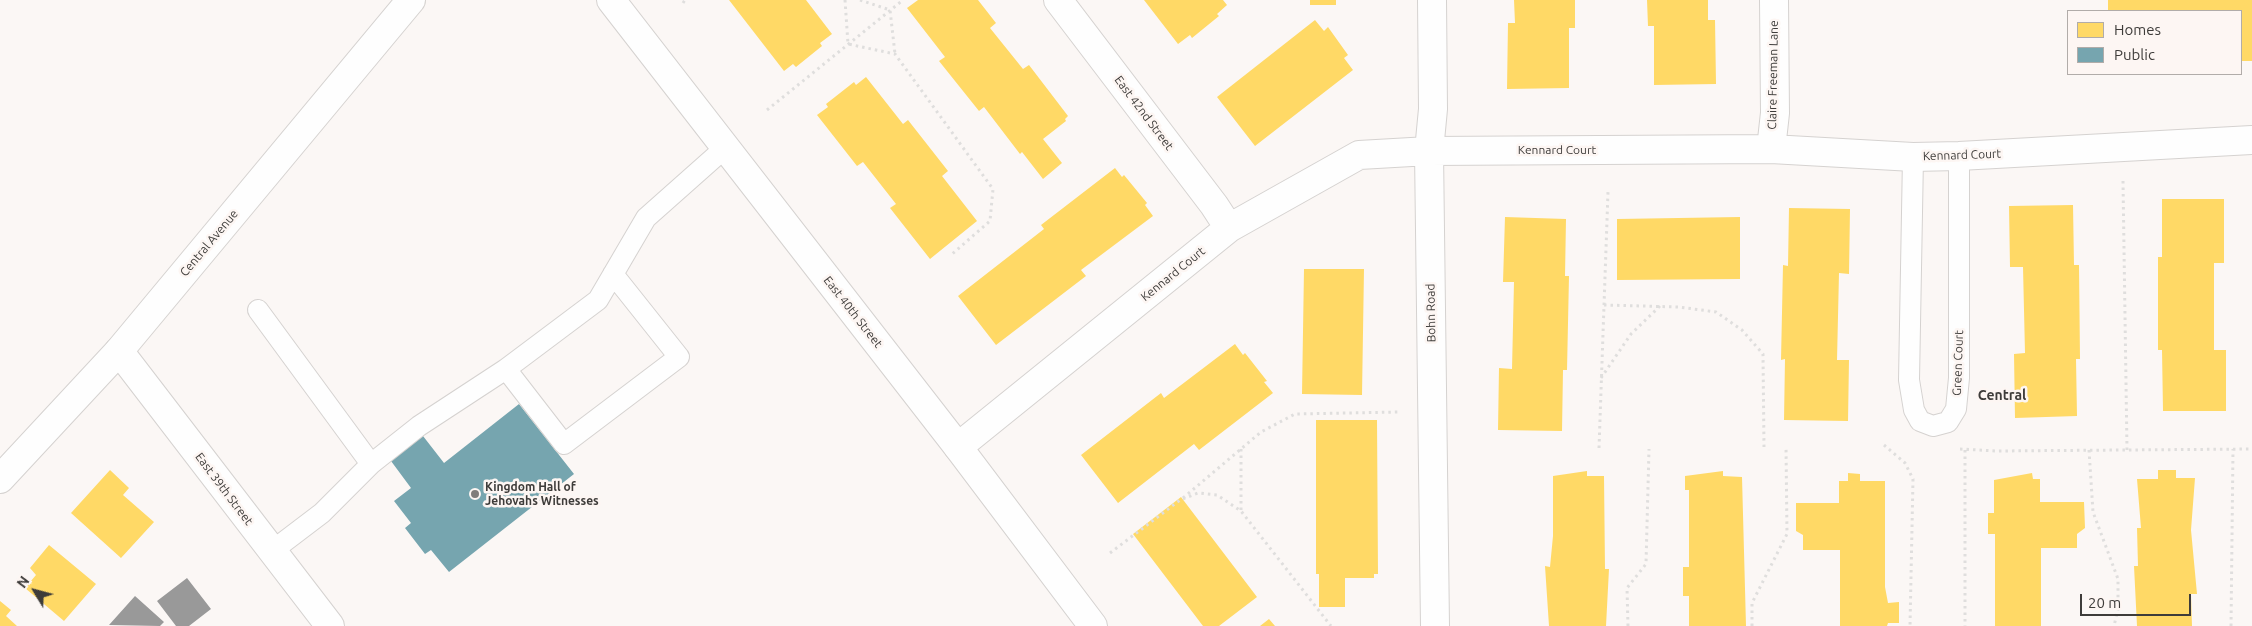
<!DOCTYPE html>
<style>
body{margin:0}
#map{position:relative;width:2252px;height:626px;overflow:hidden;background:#fbf7f5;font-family:Ubuntu,sans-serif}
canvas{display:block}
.legend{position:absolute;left:2067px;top:10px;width:175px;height:65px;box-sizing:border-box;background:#fdf6f3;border:1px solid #b1aca9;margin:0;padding:6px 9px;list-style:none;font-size:15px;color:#3e3c3a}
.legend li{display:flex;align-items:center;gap:10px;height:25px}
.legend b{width:25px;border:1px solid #b1aca9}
.north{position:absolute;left:10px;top:566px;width:50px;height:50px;-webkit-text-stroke:4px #fdf6f3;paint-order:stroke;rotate:307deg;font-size:14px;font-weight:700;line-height:20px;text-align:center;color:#3e3c3a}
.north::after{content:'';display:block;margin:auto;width:18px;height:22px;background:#3e3c3a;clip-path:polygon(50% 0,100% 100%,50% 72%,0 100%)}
.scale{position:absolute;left:2080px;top:594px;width:111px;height:22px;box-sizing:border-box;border:2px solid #3e3c3a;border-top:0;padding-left:6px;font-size:15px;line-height:18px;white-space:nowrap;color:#3e3c3a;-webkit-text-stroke:4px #fdf6f3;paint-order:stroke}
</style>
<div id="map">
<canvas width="2252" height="626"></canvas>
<ul class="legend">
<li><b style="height:14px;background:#ffd966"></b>Homes</li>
<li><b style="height:14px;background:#76a5af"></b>Public</li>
</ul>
<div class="north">N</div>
<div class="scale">20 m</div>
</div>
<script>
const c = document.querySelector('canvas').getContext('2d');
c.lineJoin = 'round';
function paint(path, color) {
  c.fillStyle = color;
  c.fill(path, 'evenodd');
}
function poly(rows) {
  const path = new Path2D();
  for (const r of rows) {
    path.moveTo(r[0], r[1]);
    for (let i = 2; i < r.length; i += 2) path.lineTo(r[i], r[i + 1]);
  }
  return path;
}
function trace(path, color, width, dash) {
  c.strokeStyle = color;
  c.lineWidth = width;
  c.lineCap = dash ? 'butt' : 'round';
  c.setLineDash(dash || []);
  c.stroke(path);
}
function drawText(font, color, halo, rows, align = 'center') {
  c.font = font + ' Ubuntu,sans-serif';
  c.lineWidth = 5;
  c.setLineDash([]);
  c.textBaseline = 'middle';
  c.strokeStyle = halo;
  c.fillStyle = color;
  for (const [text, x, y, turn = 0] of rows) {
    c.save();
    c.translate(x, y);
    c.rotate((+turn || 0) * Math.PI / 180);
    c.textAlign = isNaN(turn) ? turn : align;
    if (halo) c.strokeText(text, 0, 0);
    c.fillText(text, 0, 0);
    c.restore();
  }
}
paint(poly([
 [729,0,806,0,832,34,820,43,822,46,796,67,793,64,784,71],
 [918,0,978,0,996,23,990,28,1023,69,1029,65,1068,116,1065,119,1066,121,1043,139,1062,163,1043,179,1022,152,1020,154,984,107,979,111,939,61,945,57,907,8],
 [1144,0,1223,0,1227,5,1217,14,1219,16,1192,38,1190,35,1178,44],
 [1310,0,1336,0,1336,5,1310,5],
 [1514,0,1575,0,1575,28,1569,28,1569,88,1507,89,1508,23,1515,23],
 [1647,0,1708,0,1708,20,1715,20,1716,84,1654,85,1654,26,1648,26],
 [2108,0,2252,0,2252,61,2241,61,2241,11,2108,11],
 [1315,20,1324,31,1328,27,1348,55,1344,58,1353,70,1255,146,1217,97],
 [866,77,903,124,908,120,948,171,942,176,977,221,930,259,890,208,896,204,863,162,857,166,817,115,828,107,826,104,854,82,856,85],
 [1115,168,1122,177,1124,175,1147,203,1145,205,1153,216,1081,270,1086,276,996,345,958,296,1044,229,1041,225],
 [2162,199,2224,199,2224,263,2214,263,2214,350,2226,350,2226,411,2163,411,2162,350,2158,350,2158,257,2162,257],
 [2073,205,2074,265,2079,265,2080,359,2076,359,2077,416,2015,418,2014,354,2025,353,2023,267,2010,267,2009,206],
 [1789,208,1850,209,1849,274,1839,273,1837,360,1849,360,1848,421,1784,420,1785,359,1781,360,1783,265,1788,266],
 [1505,217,1566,219,1565,276,1569,276,1567,370,1563,370,1562,431,1498,430,1499,368,1512,369,1514,282,1503,282],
 [1740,217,1740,279,1617,280,1617,219],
 [1304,269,1364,269,1362,395,1302,394],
 [1235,344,1243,355,1245,353,1267,381,1264,382,1273,393,1199,450,1194,444,1118,503,1081,455,1161,393,1164,398],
 [1316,420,1377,420,1378,574,1374,574,1374,578,1345,578,1345,607,1319,607,1319,574,1316,574],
 [110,470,129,488,123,495,154,522,121,558,71,513],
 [2158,470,2176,470,2176,478,2195,478,2191,530,2197,594,2191,594,2192,626,2137,626,2134,566,2138,566,2137,528,2141,528,2137,479,2158,479],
 [1587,471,1587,476,1604,476,1605,569,1609,569,1606,626,1549,626,1545,566,1550,567,1553,536,1553,476],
 [1723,471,1723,476,1742,477,1746,626,1689,626,1689,596,1683,596,1683,567,1689,567,1689,490,1685,490,1685,476],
 [1848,473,1860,474,1860,481,1885,481,1885,587,1888,603,1899,602,1899,623,1888,623,1887,626,1840,626,1840,550,1803,550,1803,535,1796,531,1796,503,1839,503,1839,481,1848,481],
 [2032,473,2033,479,2040,479,2040,502,2084,502,2085,528,2077,534,2077,548,2041,548,2041,626,1995,626,1995,534,1988,534,1988,513,1994,513,1994,480],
 [1181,497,1257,597,1219,626,1203,626,1133,534],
 [49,545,96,584,64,621,25,588,36,575,30,568],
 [0,601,11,610,6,616,17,626,0,626],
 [1269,619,1275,626,1260,626]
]), '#ffd966');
paint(poly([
 [519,404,574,474,449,572,431,550,425,554,405,528,411,523,394,501,411,488,391,461,423,436,444,463]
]), '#76a5af');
paint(poly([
 [187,578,211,609,189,626,176,626,157,601],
 [135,596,164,622,160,626,109,625]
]), '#999');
const lane = poly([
 [1913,157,1909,380,1914,410,1920,421,1933,426,1948,422,1956,409,1959,378,1959,156],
 [258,310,371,464],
 [506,369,564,444,679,357,613,274],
 [272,551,322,513,371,464,419,426,506,369,598,300,646,218,726,147]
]);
const street = poly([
 [1058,0,1214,205,1229,228],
 [1432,0,1433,109,1429,151,1435,626],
 [1771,149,1775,113,1774,0],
 [119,351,330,626],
 [958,447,1229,228,1359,155,1429,151,1771,149,1913,157,1959,156,2252,140]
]);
const secondary = poly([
 [611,0,958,447,1093,626],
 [0,479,119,351,411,0]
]);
trace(lane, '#d5d2d0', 22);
trace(street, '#d5d2d0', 30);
trace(secondary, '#d5d2d0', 30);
trace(poly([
 [845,0,848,44,895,54,993,189,990,221,951,255],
 [860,0,890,10,895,54],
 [683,3,685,0],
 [767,110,903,0],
 [2123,181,2127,450],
 [1604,305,1679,307,1716,312,1742,330,1763,354,1764,447],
 [1601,378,1631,334,1660,306],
 [1884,445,1905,463,1913,479,1910,626],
 [1599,448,1608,192],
 [1960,449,1996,451,2252,449],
 [1965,450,1965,626],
 [2089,450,2093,512,2118,579,2118,609,2114,626],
 [1183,498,1261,432,1295,414,1398,412],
 [1241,510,1241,449],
 [1110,553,1180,500,1198,493,1217,495,1241,511,1331,626],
 [1628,626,1627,588,1646,564,1649,449],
 [1752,626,1752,603,1787,534,1786,446],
 [2231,626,2233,449]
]), '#dfdedd', 3, [2.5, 4]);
trace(lane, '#fefefe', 20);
trace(street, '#fefefe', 28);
trace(secondary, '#fefefe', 28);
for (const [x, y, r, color] of [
 [475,494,5,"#807d7b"]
]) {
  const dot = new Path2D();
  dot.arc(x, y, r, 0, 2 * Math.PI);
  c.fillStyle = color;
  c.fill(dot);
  trace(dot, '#fdf6f3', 2);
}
drawText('12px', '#3e3c3a', '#fdf6f3', [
 ["Claire Freeman Lane",1773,75,-89],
 ["East 42nd Street",1144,113,53],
 ["Kennard Court",1557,150],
 ["Kennard Court",1962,155,-2],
 ["Central Avenue",209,243,-50],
 ["Kennard Court",1173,274,-39],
 ["East 40th Street",853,312,52],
 ["Bohn Road",1431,313,-91],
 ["Green Court",1958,363,-88],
 ["East 39th Street",224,489,53]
]);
drawText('bold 12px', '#3e3c3a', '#fdf6f3', [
 ["Kingdom Hall of",485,487],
 ["Jehovahs Witnesses",485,501]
], 'left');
drawText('bold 14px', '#3e3c3a', '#fdf6f3', [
 ["Central",2002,395]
]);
</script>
